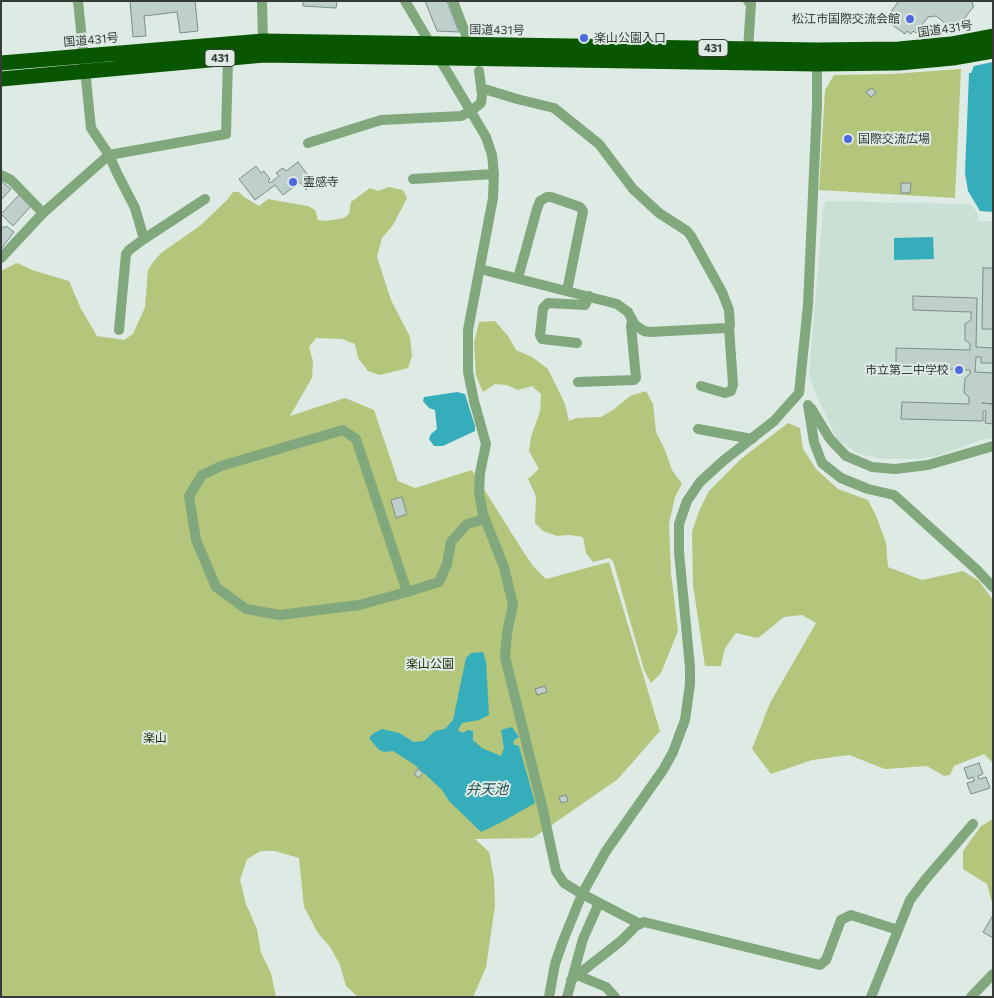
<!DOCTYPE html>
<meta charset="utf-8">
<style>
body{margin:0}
#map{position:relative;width:994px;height:998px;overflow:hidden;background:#ddebe4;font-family:Commissioner,sans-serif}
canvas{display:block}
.frame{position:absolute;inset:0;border:2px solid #363b38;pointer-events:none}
</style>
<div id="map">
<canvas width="994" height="998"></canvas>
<div class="frame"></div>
</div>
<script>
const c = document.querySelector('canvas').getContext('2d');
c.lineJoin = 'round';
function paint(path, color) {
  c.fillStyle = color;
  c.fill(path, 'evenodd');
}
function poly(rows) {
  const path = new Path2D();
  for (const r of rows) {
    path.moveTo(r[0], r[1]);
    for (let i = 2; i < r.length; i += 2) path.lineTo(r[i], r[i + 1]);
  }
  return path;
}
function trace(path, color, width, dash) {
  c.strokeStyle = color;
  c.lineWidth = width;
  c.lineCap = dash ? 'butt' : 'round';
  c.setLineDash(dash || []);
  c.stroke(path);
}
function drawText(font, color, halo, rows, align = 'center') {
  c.font = font + ' Commissioner,"Noto Sans JP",sans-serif';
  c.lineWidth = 4;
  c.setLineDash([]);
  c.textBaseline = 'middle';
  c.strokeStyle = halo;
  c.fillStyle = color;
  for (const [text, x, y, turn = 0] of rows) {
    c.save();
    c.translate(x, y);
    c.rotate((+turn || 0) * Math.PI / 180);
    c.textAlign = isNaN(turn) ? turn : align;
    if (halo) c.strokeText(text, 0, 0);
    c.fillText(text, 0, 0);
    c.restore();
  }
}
paint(poly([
 [826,201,970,204,977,212,979,221,993,222,993,438,984,439,937,456,919,459,882,459,857,453,837,439,817,397,809,375,823,209]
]), '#cbe0d5');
paint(poly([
 [961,69,955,198,819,190,825,90,834,75,891,74],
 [389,187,403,190,407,198,393,225,382,238,377,257,391,300,410,337,412,356,408,368,380,375,368,371,358,358,355,344,342,339,316,338,309,347,313,361,312,378,290,416,345,398,374,410,398,481,415,488,472,470,521,548,533,566,546,579,609,562,660,731,618,779,533,838,475,839,489,852,494,878,495,906,486,967,473,997,358,997,346,986,340,965,330,947,318,933,304,907,299,858,275,851,261,851,247,859,240,880,246,904,257,929,261,953,271,973,276,997,1,997,1,271,17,263,35,271,69,281,81,309,97,336,124,340,133,334,145,307,148,270,154,261,161,253,201,225,228,199,233,192,239,192,244,197,259,206,268,199,308,206,315,210,318,220,326,221,344,218,349,214,351,202,370,188,378,191],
 [495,321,508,336,516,350,532,357,548,369,565,404,569,421,576,418,601,417,613,410,630,396,646,391,653,404,656,432,665,450,672,470,682,484,675,497,669,524,671,573,678,631,661,673,651,683,644,670,613,561,609,558,593,562,586,553,583,537,570,535,557,536,543,531,535,523,536,496,528,479,539,469,529,451,531,437,540,412,541,394,532,386,518,390,507,385,495,384,483,392,476,376,474,343,479,322],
 [788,423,800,428,803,449,816,469,838,489,868,500,877,518,886,543,888,567,922,580,963,571,979,581,993,600,993,763,984,754,954,766,950,775,944,776,927,766,885,769,849,755,812,760,771,774,752,749,770,703,816,623,802,615,784,617,758,638,736,633,725,648,721,666,705,666,693,585,692,532,699,511,709,491,741,459],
 [993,819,993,906,987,884,963,869,963,851,981,826]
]), '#b3c67b');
paint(poly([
 [993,62,993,212,980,211,968,191,965,173,969,73,971,73,974,66],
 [933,237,934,259,894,260,894,238],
 [457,392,465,394,475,426,475,431,443,446,434,446,429,439,431,434,437,429,435,410,429,408,423,401,424,397],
 [483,652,486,661,489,715,479,720,462,723,458,730,462,733,468,730,473,731,473,740,482,748,501,756,504,748,501,730,512,727,519,737,514,740,513,744,519,746,535,803,500,823,481,832,449,801,442,790,415,765,393,751,384,752,378,749,369,738,374,733,382,729,399,733,414,742,424,741,435,731,445,729,453,720,466,658,471,653]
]), '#36adba');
const building = poly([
 [130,1,195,1,198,31,180,33,177,12,144,16,146,36,133,37,130,1],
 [303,1,337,1,336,8,303,6,303,1],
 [425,1,447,1,459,32,437,31,425,1],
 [899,1,973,1,972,4,974,6,957,28,955,26,952,29,936,16,928,17,916,33,913,31,911,34,907,31,905,34,891,24,894,20,891,17,893,15,890,13,899,1],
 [872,88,876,93,871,97,866,92,872,88],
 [298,162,314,183,306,190,300,182,283,195,275,185,255,200,239,179,256,166,261,173,264,171,270,179,268,181,270,183,279,176,276,173,283,168,286,171,298,162],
 [1,181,11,189,1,200,1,181],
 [901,183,911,183,910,193,901,193,901,183],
 [19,195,31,206,13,226,1,214,19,195],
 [1,226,4,228,6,226,14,232,1,249,1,226],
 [983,268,993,268,993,329,982,329,983,268],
 [913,296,977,298,976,347,993,348,993,363,981,363,981,357,976,357,975,372,993,373,993,404,982,403,993,404,993,424,985,423,986,411,983,411,983,421,901,419,902,402,969,404,969,397,964,393,965,378,970,374,970,370,896,367,896,348,970,350,970,344,965,340,965,324,971,320,971,312,913,310,913,296],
 [402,497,407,514,396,518,391,500,402,497],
 [545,686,547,692,537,695,535,689,545,686],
 [979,763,983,774,978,776,979,779,986,777,990,788,971,794,967,783,974,781,973,777,968,779,964,768,979,763],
 [418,769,423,773,419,778,414,774,418,769],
 [566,795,568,801,561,803,559,797,566,795],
 [993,915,993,938,983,932,993,915]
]);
paint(building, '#bfcfcc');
trace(building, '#7d8c89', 1);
trace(poly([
 [78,1,91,128,109,155,117,173,135,208,144,239,129,250,126,254,119,330],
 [262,1,263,41],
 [405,1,486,137,492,155,494,174,493,198,468,330,468,372,474,401,486,444,480,473,479,493,483,514,504,567,513,605,507,633,505,657,543,810,556,871,564,883,582,894,640,924],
 [453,1,466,35],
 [748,49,751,4,748,1],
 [308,143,381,120,461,116,471,111,481,103,482,94,479,71],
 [1,175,11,180,43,213],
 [413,179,494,174],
 [144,239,205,199],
 [1,258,43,213,109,155,226,134,228,58],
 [480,269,617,304,628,312,635,325,644,331,650,332,726,328,730,326,729,310,722,292,691,236,687,231,659,213,633,189,599,144,554,108,517,99,481,88],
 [518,278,537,209,540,201,547,197,551,197,580,207,583,211,567,291],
 [577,343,542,339,540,335,543,308,548,303,585,305,589,296],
 [578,382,634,380,636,378,631,326,632,321],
 [701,386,725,393,731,391,733,385,729,327],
 [808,405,814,442,822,463,841,478,868,489,894,495,977,570,993,587],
 [811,408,830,439,846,456,872,467,895,469,928,465,993,446],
 [698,429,752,439],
 [407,592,356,439,343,430,221,466,202,475,189,496,196,540,216,587,246,609,280,615,359,605,407,592,439,582,447,564,451,542,467,524,485,519],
 [898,930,910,900,925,880,973,824],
 [577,975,606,987,615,997],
 [571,980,621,941,636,926,644,922,820,965,826,960,841,920,851,915,898,930,871,997],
 [549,997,555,964,563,941,582,894,606,851,663,770,673,752,685,720,690,684,690,667,679,552,679,524,687,501,700,482,723,461,774,421,799,393,808,305,817,105,817,59],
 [567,997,583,939,599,903],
 [971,997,993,974]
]), '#81a77c', 10);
trace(poly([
 [1,63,263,41,817,50,899,49,951,44,993,36],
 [1,79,264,55,817,64,899,63,953,58,993,51]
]), '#095601', 15);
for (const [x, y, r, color] of [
 [910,19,5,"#4e69de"],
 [584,38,5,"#4e69de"],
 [848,139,5,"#4e69de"],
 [293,182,5,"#4e69de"],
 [959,370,5,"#4e69de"]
]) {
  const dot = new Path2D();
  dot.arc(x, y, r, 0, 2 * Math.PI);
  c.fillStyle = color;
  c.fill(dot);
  trace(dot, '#ddebe4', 2);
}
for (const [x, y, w] of [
 [713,48,30],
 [220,58,30]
]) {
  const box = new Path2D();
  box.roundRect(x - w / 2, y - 8.5, w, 17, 4);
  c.fillStyle = '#ddebe4';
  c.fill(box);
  trace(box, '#363b38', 1);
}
drawText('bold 11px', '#363b38', null, [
 ["431",713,48],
 ["431",220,58]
]);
drawText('12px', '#363b38', '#ddebe4', [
 ["松江市国際交流会館",900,19,"right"],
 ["楽山公園入口",594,38],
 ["国際交流広場",858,139],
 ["霊感寺",303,182],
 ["市立第二中学校",949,370,"right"]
], 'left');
drawText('12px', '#363b38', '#ddebe4', [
 ["国道431号",945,29,-8],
 ["国道431号",497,30,1],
 ["国道431号",91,40,-5]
]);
drawText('12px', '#2c3413', '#ddebe4', [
 ["楽山公園",430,664],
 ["楽山",155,738]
]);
drawText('italic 14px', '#225359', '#ddebe4', [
 ["弁天池",487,789]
]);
</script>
